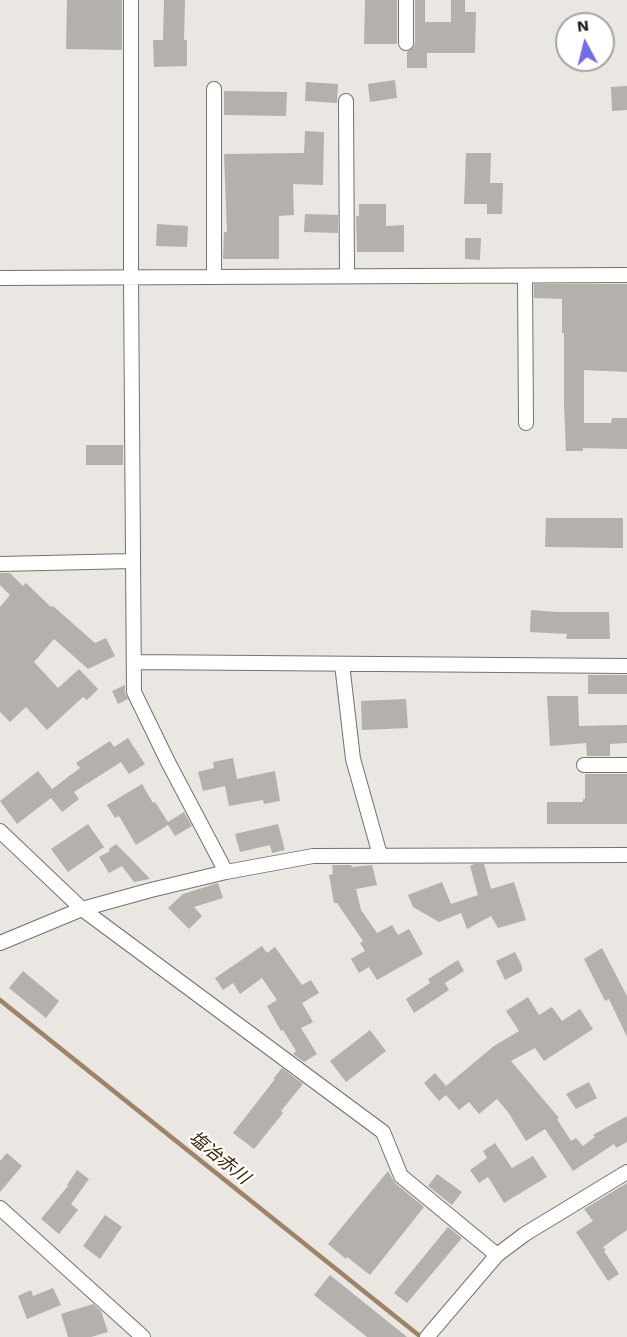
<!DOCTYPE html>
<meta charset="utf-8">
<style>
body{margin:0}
#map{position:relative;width:627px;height:1337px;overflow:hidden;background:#eae6e1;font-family:"Work Sans",sans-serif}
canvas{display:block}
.north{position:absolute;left:555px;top:12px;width:60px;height:60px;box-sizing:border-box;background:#fff;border:2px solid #a5a4a4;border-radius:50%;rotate:353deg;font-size:16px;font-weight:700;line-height:24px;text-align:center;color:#1e1c1b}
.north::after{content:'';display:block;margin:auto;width:21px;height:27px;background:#716ce7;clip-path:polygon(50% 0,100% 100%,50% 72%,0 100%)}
</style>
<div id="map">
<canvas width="627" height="1337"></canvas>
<div class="north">N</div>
</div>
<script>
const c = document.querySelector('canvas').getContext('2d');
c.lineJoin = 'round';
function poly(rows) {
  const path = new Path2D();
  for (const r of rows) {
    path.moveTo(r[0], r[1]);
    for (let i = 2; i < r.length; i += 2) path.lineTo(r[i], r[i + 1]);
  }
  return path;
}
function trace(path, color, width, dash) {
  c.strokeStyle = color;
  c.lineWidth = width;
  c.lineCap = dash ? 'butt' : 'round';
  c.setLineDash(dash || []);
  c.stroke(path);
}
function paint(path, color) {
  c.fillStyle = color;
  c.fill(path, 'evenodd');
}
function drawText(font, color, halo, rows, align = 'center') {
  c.font = font + ' "Work Sans","Noto Sans JP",sans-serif';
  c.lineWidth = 4.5;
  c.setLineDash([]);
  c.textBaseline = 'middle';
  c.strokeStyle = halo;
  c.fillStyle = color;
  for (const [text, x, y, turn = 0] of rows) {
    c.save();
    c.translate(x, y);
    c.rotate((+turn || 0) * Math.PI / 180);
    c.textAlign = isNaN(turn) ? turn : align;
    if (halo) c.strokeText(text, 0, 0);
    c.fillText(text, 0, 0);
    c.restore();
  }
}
trace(poly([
 [0,1000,421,1337]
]), '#9d8467', 4.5);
paint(poly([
 [67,0,122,0,122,50,66,49],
 [164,0,185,0,184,40,187,40,187,66,154,67,153,40,163,40],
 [365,0,397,0,397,44,364,44],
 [415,0,425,0,425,22,451,22,451,0,465,0,465,12,476,12,475,53,427,53,427,68,407,68,407,52,413,48,415,43],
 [395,80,397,98,370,102,368,84],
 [306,82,338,84,337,103,305,101],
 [627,86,627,110,612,111,611,87],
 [224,91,287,92,286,116,224,115],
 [305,131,324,132,323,185,293,184,294,215,279,216,279,259,223,259,224,232,227,232,224,154,304,153],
 [466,153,491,153,490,183,503,183,502,214,487,214,487,204,464,204],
 [359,204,386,204,386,226,404,225,404,252,357,252,356,216,359,216],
 [305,214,338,215,338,233,304,232],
 [157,224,188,226,187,247,156,246],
 [465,238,481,238,480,260,465,259],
 [534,284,627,284,627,372,584,370,584,423,611,423,612,418,627,418,627,449,583,448,583,451,566,451,564,406,564,333,562,333,562,299,534,298],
 [86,445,123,445,123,465,86,465],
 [546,518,623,518,623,548,545,547],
 [0,573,10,573,23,586,26,583,51,607,53,606,95,643,106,638,115,656,88,669,54,639,34,662,58,688,79,669,98,689,87,700,83,697,47,730,26,707,10,722,0,712,0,607,10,595,0,585],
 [531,610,557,612,609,612,610,639,566,639,567,634,530,632],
 [588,675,627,675,627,694,588,694],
 [125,685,125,693,128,699,118,704,112,691],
 [547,696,578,696,579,726,627,725,627,743,610,744,610,756,587,756,586,743,550,746],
 [406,699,408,728,362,730,361,701],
 [128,738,145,764,129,774,121,762,74,792,79,799,62,812,51,798,17,824,0,801,38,771,52,789,80,768,76,763,110,741,114,747],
 [233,758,237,779,275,771,280,801,264,804,263,800,229,806,225,786,203,791,198,772,214,768,213,762],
 [585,774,627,774,627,824,547,824,547,802,583,802,583,799,585,799],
 [142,784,153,803,155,802,168,822,184,812,192,826,175,836,168,825,136,845,119,816,115,818,107,805],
 [88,824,104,847,68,872,51,849],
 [278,824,285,850,272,853,270,845,240,852,235,834],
 [116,844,132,860,150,879,134,882,122,866,109,873,99,857,110,851,109,849],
 [474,864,484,864,491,889,514,882,526,920,498,928,491,916,467,929,461,913,439,922,413,907,408,895,442,882,451,904,478,895,470,866],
 [332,865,351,865,352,867,372,865,377,885,356,889,361,910,377,933,392,925,398,935,409,929,423,954,377,980,369,967,359,973,351,959,365,951,360,943,363,941,337,903,334,903,329,875,333,874],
 [218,883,223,898,194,907,202,916,189,929,168,908,183,894],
 [262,946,267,953,275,947,302,985,311,980,319,993,302,1003,313,1022,301,1028,317,1054,304,1062,293,1054,296,1051,283,1030,281,1031,267,1006,277,1000,262,978,240,994,233,983,223,990,215,978],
 [602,948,627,996,627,1037,609,999,605,1001,584,959],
 [515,952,522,966,522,971,505,980,496,961],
 [458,960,464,971,445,983,449,990,414,1013,406,999,430,983,428,979],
 [23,971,59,1001,46,1018,9,988],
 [528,997,539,1015,552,1007,562,1021,580,1009,593,1029,544,1061,535,1048,511,1061,559,1118,557,1119,571,1141,576,1138,583,1146,595,1137,593,1135,627,1116,627,1142,616,1148,614,1144,573,1171,545,1129,526,1141,508,1112,497,1099,479,1114,469,1102,459,1110,446,1095,439,1101,424,1083,435,1073,446,1086,494,1046,519,1031,506,1011],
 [370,1030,386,1051,346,1082,330,1061],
 [282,1068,303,1084,281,1111,283,1113,254,1149,233,1133,275,1079,273,1079],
 [589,1082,597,1098,576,1109,566,1094],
 [495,1143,512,1168,533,1156,547,1177,504,1203,488,1177,479,1183,470,1170,487,1158,483,1151],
 [7,1153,22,1166,0,1192,0,1161],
 [77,1170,89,1179,71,1204,78,1210,59,1234,41,1219,68,1186,67,1185],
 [388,1171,395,1183,424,1207,370,1275,347,1257,346,1259,328,1244],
 [437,1174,462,1192,452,1205,428,1186],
 [627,1183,627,1230,603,1247,606,1250,604,1251,619,1274,608,1281,576,1232,593,1221,584,1209],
 [105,1215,122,1227,100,1259,83,1246],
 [448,1227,462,1238,407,1303,394,1293],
 [330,1275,407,1337,367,1337,314,1295],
 [53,1288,61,1305,27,1319,18,1296,31,1290,33,1296],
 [93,1304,101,1311,108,1332,91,1337,68,1337,61,1314]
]), '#b4b0ac');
const street = poly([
 [131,0,131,277,134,692,168,762,226,872],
 [406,43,406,0],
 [346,101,347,276],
 [525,276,526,423],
 [214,277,214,89],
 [0,278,627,275],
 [0,564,133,561],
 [134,662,627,666],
 [342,664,353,759,380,855],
 [584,765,627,765],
 [0,831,82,909,383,1132,401,1176,497,1255],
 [0,943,82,909,151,890,226,872,313,856,627,855],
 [0,1208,143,1337],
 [427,1337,497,1255,525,1234,627,1172]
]);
trace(street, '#75716d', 16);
trace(street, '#fff', 14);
drawText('italic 18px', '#3e2400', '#fff', [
 ["塩冶赤川",219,1158,39]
]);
</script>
